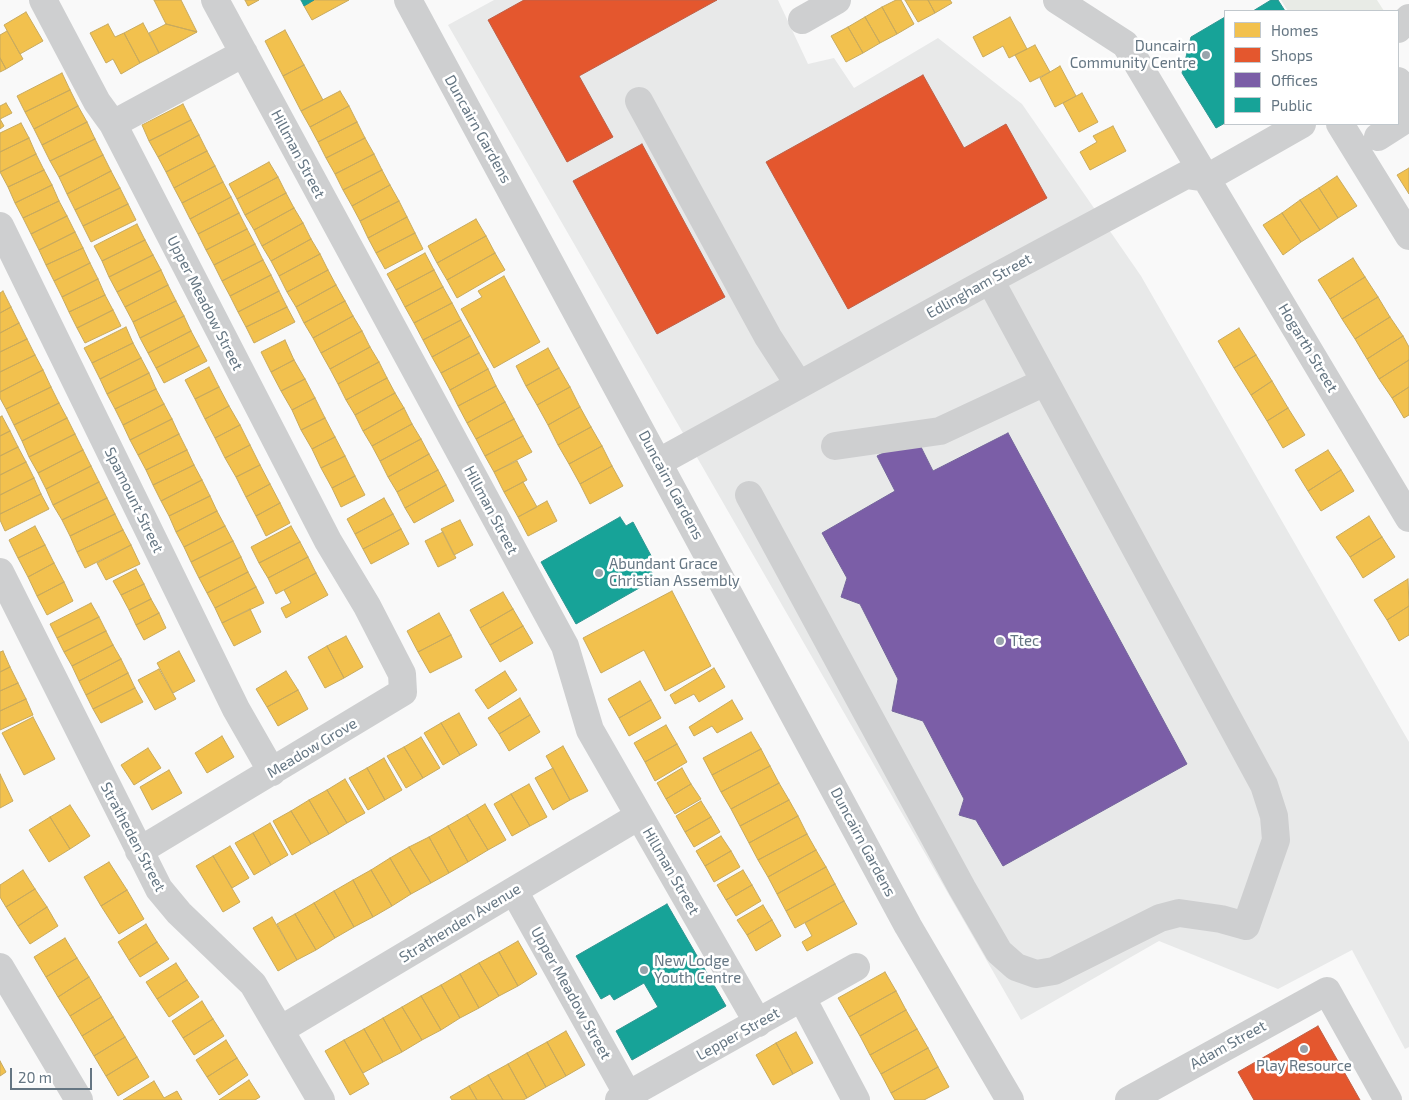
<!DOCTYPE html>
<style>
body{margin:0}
#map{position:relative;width:1409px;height:1100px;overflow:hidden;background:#f9f9f9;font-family:"Exo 2",sans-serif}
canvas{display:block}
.legend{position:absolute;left:1224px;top:10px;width:175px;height:115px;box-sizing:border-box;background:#fff;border:1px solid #c1c8cd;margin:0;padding:6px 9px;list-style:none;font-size:15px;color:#657683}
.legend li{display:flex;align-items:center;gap:10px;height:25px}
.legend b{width:25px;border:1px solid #c1c8cd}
.scale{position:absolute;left:10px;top:1068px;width:82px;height:22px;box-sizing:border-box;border:2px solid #657683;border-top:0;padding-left:6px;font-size:15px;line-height:18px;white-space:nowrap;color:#657683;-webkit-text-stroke:4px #fff;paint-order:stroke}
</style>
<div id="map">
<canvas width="1409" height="1100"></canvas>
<ul class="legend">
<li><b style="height:14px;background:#f2c14e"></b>Homes</li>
<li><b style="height:14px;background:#e4572e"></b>Shops</li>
<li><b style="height:14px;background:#7b5ea7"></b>Offices</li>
<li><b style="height:14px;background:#17a398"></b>Public</li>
</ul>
<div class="scale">20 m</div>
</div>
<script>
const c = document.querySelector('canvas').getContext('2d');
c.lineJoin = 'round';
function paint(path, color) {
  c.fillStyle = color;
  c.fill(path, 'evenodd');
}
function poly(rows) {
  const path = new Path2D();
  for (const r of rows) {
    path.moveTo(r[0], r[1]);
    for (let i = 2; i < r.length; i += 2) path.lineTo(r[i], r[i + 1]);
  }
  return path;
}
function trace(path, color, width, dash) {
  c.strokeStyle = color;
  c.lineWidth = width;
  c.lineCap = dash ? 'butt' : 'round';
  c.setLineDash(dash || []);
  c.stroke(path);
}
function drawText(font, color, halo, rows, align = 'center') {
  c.font = font + ' "Exo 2",sans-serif';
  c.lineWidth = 5;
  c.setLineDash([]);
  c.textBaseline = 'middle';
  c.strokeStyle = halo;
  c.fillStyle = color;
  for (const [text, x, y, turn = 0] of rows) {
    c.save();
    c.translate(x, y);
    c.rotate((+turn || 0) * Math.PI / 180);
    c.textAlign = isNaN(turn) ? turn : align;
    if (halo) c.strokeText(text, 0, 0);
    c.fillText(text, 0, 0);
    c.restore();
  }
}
paint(poly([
 [494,0,778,0,808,64,834,58,854,88,938,38,1022,104,1141,276,1409,742,1409,1047,1405,1049,1352,950,1278,989,1159,941,1021,1020,448,25]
]), '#e8e9e9');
paint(poly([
 [1281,0,1377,0,1384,11,1288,11]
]), '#e8ebe6');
const homes = poly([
 [154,0,181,0,197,32,166,24,154,0],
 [245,0,259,0,248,6,245,0],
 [314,0,349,0,312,20,304,6,314,0],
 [896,0,901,0,914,24,897,34,882,7,896,0],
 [905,0,928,0,935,13,918,22,905,0],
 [928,0,950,0,952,3,935,13,928,0],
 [882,7,897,34,880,43,865,17,882,7],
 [26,12,43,41,20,54,4,25,26,12],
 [865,17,880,43,863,53,848,27,865,17],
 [1010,17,1027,49,1009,58,1003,46,983,57,973,37,1010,17],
 [143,23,159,53,140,63,124,33,143,23],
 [108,24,115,37,124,33,140,63,121,74,113,59,106,63,90,33,108,24],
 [166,24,197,32,159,53,149,33,166,24],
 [848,27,863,53,846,62,831,36,848,27],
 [285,30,304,65,283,76,265,41,285,30],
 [7,31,23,59,6,69,0,58,0,35,7,31],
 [1035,45,1050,72,1030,82,1015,55,1035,45],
 [0,58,6,69,0,72,0,58],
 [304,65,323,100,301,111,283,76,304,65],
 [1060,66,1076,96,1055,107,1040,78,1060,66],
 [62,73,70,90,25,112,17,96,62,73],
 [70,90,78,106,34,129,25,112,70,90],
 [340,91,349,106,310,127,301,111,340,91],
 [1082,93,1098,122,1079,132,1063,103,1082,93],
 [6,103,12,113,0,119,4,126,0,129,0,106,6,103],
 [183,104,191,120,149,141,142,125,183,104],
 [78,106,87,122,42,145,34,129,78,106],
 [349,106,357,122,318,142,310,127,349,106],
 [191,120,199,135,158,157,149,141,191,120],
 [87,122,95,139,50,161,42,145,87,122],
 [357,122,365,138,326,158,318,142,357,122],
 [21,123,29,138,0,152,0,133,21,123],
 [1113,126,1126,151,1090,170,1080,152,1097,142,1093,136,1113,126],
 [199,135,207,151,166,172,158,157,199,135],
 [29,138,36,154,0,172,0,152,29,138],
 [365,138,374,154,335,174,326,158,365,138],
 [95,139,103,155,59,177,50,161,95,139],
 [207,151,215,166,174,188,166,172,207,151],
 [36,154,44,170,8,187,0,172,36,154],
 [374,154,382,170,343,190,335,174,374,154],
 [103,155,111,171,67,194,59,177,103,155],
 [269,162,278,177,237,199,229,184,269,162],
 [215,166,223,182,182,203,174,188,215,166],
 [1409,168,1409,194,1397,175,1409,168],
 [44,170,52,185,15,203,8,187,44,170],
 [382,170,390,185,352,206,343,190,382,170],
 [111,171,120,188,75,210,67,194,111,171],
 [1337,176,1357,206,1338,218,1319,188,1337,176],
 [278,177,286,193,245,215,237,199,278,177],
 [223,182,231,197,190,219,182,203,223,182],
 [52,185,59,201,23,218,15,203,52,185],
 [390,185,399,201,360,221,352,206,390,185],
 [120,188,128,204,83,226,75,210,120,188],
 [1319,188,1338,218,1320,230,1300,200,1319,188],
 [286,193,294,208,254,230,245,215,286,193],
 [231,197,239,213,198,234,190,219,231,197],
 [1300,200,1320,230,1301,242,1282,213,1300,200],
 [59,201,67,216,31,234,23,218,59,201],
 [399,201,407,217,368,238,360,221,399,201],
 [128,204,136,220,91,242,83,226,128,204],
 [294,208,303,223,262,246,254,230,294,208],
 [239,213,247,229,206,250,198,234,239,213],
 [1282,213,1301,242,1283,255,1263,225,1282,213],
 [67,216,75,232,39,250,31,234,67,216],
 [407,217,415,233,376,253,368,238,407,217],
 [476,219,486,236,437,263,428,246,476,219],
 [303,223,311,239,271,261,262,246,303,223],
 [137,224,145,240,102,261,94,246,137,224],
 [247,229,255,244,214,265,206,250,247,229],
 [75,232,83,248,46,265,39,250,75,232],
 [415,233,423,249,385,269,376,253,415,233],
 [486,236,495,253,447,280,437,263,486,236],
 [311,239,320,254,279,276,271,261,311,239],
 [145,240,153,255,109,277,102,261,145,240],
 [255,244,263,260,222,281,214,265,255,244],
 [83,248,90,263,54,281,46,265,83,248],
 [425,253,434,270,396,290,387,274,425,253],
 [495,253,505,270,457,298,447,280,495,253],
 [320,254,328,270,287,292,279,276,320,254],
 [153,255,161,270,117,292,109,277,153,255],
 [1353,258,1365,277,1330,299,1318,280,1353,258],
 [263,260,271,275,230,296,222,281,263,260],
 [90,263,98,279,62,297,54,281,90,263],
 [161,270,168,285,125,307,117,292,161,270],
 [328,270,336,285,296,307,287,292,328,270],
 [434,270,443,287,405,307,396,290,434,270],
 [271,275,279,291,238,312,230,296,271,275],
 [504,276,540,342,494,368,461,309,482,297,478,291,504,276],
 [1365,277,1378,297,1342,319,1330,299,1365,277],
 [98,279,105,295,69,312,62,297,98,279],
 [168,285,176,301,133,322,125,307,168,285],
 [336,285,345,301,304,323,296,307,336,285],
 [443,287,452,303,414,323,405,307,443,287],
 [3,291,11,307,0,313,0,293,3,291],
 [279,291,287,307,246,327,238,312,279,291],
 [105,295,113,310,77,328,69,312,105,295],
 [1378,297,1390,317,1355,339,1342,319,1378,297],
 [176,301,184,316,140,338,133,322,176,301],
 [345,301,353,316,313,338,304,323,345,301],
 [452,303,461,320,423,340,414,323,452,303],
 [11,307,19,323,0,333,0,313,11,307],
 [287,307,295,322,254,343,246,327,287,307],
 [113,310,121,326,85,343,77,328,113,310],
 [184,316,191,331,148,353,140,338,184,316],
 [353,316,362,331,321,353,313,338,353,316],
 [1390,317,1403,336,1367,359,1355,339,1390,317],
 [461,320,470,336,432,357,423,340,461,320],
 [19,323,27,339,0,352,0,333,19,323],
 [126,327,133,343,92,363,84,348,126,327],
 [1239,328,1256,355,1234,368,1218,341,1239,328],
 [191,331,199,346,156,368,148,353,191,331],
 [362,331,370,347,330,369,321,353,362,331],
 [470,336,479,353,441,373,432,357,470,336],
 [1403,336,1409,347,1409,360,1379,379,1367,359,1403,336],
 [27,339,35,355,0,372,0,352,27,339],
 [285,340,294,360,271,372,261,352,285,340],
 [133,343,141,358,100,379,92,363,133,343],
 [199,346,207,361,164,383,156,368,199,346],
 [370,347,379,362,338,384,330,369,370,347],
 [548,348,559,368,526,386,516,366,548,348],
 [479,353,488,369,450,390,441,373,479,353],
 [35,355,43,370,0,392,0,372,35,355],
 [1256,355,1272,381,1251,395,1234,368,1256,355],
 [141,358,149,373,107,394,100,379,141,358],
 [294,360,305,379,281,391,271,372,294,360],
 [1409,360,1409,387,1392,398,1379,379,1409,360],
 [379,362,387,378,346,400,338,384,379,362],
 [209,367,219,387,195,399,185,380,209,367],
 [559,368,570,387,537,405,526,386,559,368],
 [488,369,496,386,458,406,450,390,488,369],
 [43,370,51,387,6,409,0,398,0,392,43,370],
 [149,373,156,389,115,409,107,394,149,373],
 [387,378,395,393,355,415,346,400,387,378],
 [305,379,315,398,292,410,281,391,305,379],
 [1272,381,1288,408,1267,421,1251,395,1272,381],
 [496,386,505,402,467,423,458,406,496,386],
 [51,387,59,403,14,425,6,409,51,387],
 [219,387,229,406,205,419,195,399,219,387],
 [570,387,580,407,548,425,537,405,570,387],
 [1409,387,1409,415,1404,418,1392,398,1409,387],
 [156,389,164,404,123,425,115,409,156,389],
 [395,393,404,408,363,431,355,415,395,393],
 [315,398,325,418,301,430,292,410,315,398],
 [505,402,514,419,476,439,467,423,505,402],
 [59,403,67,418,22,441,14,425,59,403],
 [164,404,172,419,130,440,123,425,164,404],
 [229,406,240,425,215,438,205,419,229,406],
 [580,407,591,427,558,445,548,425,580,407],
 [404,408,412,424,372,446,363,431,404,408],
 [1288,408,1305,435,1283,448,1267,421,1288,408],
 [2,416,10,431,0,436,0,417,2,416],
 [67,418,75,434,29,457,22,441,67,418],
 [325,418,335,437,312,449,301,430,325,418],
 [172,419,179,434,138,455,130,440,172,419],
 [514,419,523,436,485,456,476,439,514,419],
 [412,424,421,439,380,461,372,446,412,424],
 [240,425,250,445,225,458,215,438,240,425],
 [591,427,602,446,569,464,558,445,591,427],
 [10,431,18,447,0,456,0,436,10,431],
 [75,434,83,450,38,473,29,457,75,434],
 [179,434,187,450,146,470,138,455,179,434],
 [523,436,532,452,494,472,485,456,523,436],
 [335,437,345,456,321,468,312,449,335,437],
 [421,439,429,454,388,477,380,461,421,439],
 [250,445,260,465,236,477,225,458,250,445],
 [602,446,612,466,580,484,569,464,602,446],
 [18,447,26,462,0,475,0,456,18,447],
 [83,450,91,466,46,489,38,473,83,450],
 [187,450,194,465,153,485,146,470,187,450],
 [1328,450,1341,470,1308,491,1295,470,1328,450],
 [429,454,438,470,397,492,388,477,429,454],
 [345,456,355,476,332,488,321,468,345,456],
 [517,461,527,480,504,492,494,472,517,461],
 [26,462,34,478,0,495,0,475,26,462],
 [194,465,202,480,161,501,153,485,194,465],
 [260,465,270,484,246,497,236,477,260,465],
 [91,466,99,482,53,505,46,489,91,466],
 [612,466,623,486,590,504,580,484,612,466],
 [438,470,446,485,405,508,397,492,438,470],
 [1341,470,1354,491,1321,511,1308,491,1341,470],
 [355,476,365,495,341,507,332,488,355,476],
 [34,478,41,494,0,514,0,495,34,478],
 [202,480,210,496,169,516,161,501,202,480],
 [99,482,107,498,62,520,53,505,99,482],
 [523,482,537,507,518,517,504,492,523,482],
 [270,484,280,503,256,516,246,497,270,484],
 [446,485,454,501,414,523,405,508,446,485],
 [41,494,49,509,5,531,0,520,0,514,41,494],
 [210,496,217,511,176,532,169,516,210,496],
 [107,498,115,514,70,536,62,520,107,498],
 [384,498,393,514,355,534,347,519,384,498],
 [547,501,557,521,528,536,518,517,547,501],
 [280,503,290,523,266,536,256,516,280,503],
 [217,511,225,526,184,547,176,532,217,511],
 [115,514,123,530,77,552,70,536,115,514],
 [393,514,401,529,363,549,355,534,393,514],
 [1369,516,1382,537,1350,557,1336,537,1369,516],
 [460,520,473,545,454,555,441,529,460,520],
 [35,526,45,545,18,558,9,540,35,526],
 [225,526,233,541,191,562,184,547,225,526],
 [291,526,300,542,259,563,251,547,291,526],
 [401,529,409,544,371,564,363,549,401,529],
 [123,530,131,545,85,568,77,552,123,530],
 [443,532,456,558,438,567,425,541,443,532],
 [1382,537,1395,557,1363,578,1350,557,1382,537],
 [233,541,241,557,199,578,191,562,233,541],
 [300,542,308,557,268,578,259,563,300,542],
 [45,545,54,563,28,577,18,558,45,545],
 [131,545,140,564,106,580,97,563,131,545],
 [241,557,248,572,207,593,199,578,241,557],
 [308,557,316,573,276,594,268,578,308,557],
 [54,563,64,582,37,596,28,577,54,563],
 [136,569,144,584,121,595,113,581,136,569],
 [248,572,256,587,215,608,207,593,248,572],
 [316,573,328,595,286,618,281,608,291,603,284,590,316,573],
 [1408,579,1409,606,1387,620,1374,600,1408,579],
 [64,582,73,601,47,615,37,596,64,582],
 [144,584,151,599,129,610,121,595,144,584],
 [256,587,264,603,222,623,215,608,256,587],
 [672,591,711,666,665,691,644,650,601,673,583,638,672,591],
 [503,592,513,609,480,628,470,610,503,592],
 [151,599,159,613,136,625,129,610,151,599],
 [91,603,99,617,57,638,50,624,91,603],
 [1409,606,1409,635,1399,641,1387,620,1409,606],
 [250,609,261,632,234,646,222,623,250,609],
 [513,609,523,626,490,645,480,628,513,609],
 [159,613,166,628,144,640,136,625,159,613],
 [439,613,451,635,418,652,407,631,439,613],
 [99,617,106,631,64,652,57,638,99,617],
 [523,626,533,643,500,662,490,645,523,626],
 [106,631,113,645,72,666,64,652,106,631],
 [451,635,462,657,430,673,418,652,451,635],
 [346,636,363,667,344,678,327,646,346,636],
 [113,645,121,659,79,681,72,666,113,645],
 [327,646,344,678,325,688,308,657,327,646],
 [3,651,10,667,0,672,0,652,3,651],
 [179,651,195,681,173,693,157,663,179,651],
 [121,659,128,673,86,695,79,681,121,659],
 [10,667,18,683,0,691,0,672,10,667],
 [714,668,725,687,699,702,694,694,675,704,670,695,714,668],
 [159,669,176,699,155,710,138,680,159,669],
 [286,671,298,690,267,707,256,689,286,671],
 [505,671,517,690,488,709,475,690,505,671],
 [128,673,135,688,93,709,86,695,128,673],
 [640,681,651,700,619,718,608,699,640,681],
 [18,683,26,699,0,711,0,691,18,683],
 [135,688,143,702,101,723,93,709,135,688],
 [298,690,308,709,278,726,267,707,298,690],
 [520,698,530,715,499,734,488,718,520,698],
 [26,699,33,715,0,730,0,711,26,699],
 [651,700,661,718,629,736,619,718,651,700],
 [732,700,743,719,717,733,712,726,694,736,689,727,732,700],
 [459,713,477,745,460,755,441,723,459,713],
 [530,715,540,732,509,751,499,734,530,715],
 [33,717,55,759,24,775,2,733,33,717],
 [441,723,460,755,443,765,424,733,441,723],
 [666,725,677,744,645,762,634,743,666,725],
 [751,732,761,749,712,775,703,758,751,732],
 [222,736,234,757,207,773,195,753,222,736],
 [421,737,440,768,423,778,404,747,421,737],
 [677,744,687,762,655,781,645,762,677,744],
 [563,746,588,791,570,800,546,756,563,746],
 [404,747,423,778,406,788,387,756,404,747],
 [148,748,161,768,134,785,121,765,148,748],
 [761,749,770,766,721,792,712,775,761,749],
 [384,758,402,790,385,800,367,768,384,758],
 [770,766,779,783,731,809,721,792,770,766],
 [367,768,385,800,368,810,349,778,367,768],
 [553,768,570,800,553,810,535,778,553,768],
 [682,768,691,784,666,799,657,783,682,768],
 [169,770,182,793,152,810,140,787,169,770],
 [0,774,13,801,0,808,0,774],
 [345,779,365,813,347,823,327,790,345,779],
 [779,783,789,800,740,826,731,809,779,783],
 [529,784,547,817,530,826,511,794,529,784],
 [691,784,701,799,675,814,666,799,691,784],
 [327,790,347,823,329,834,309,800,327,790],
 [511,794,530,826,512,836,494,804,511,794],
 [309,800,329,834,311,844,291,811,309,800],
 [789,800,798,816,749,843,740,826,789,800],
 [701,801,711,817,685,832,676,816,701,801],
 [485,804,506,840,488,850,467,815,485,804],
 [70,805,90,836,70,849,50,817,70,805],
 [291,811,311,844,292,855,273,821,291,811],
 [467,815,488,850,468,862,448,826,467,815],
 [798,816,807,834,758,860,749,843,798,816],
 [50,817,70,849,49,862,29,830,50,817],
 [711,817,720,832,694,847,685,832,711,817],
 [270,823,288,855,271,865,253,833,270,823],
 [448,826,468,862,449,873,429,837,448,826],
 [253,833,271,865,254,875,235,843,253,833],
 [807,834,816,850,768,877,758,860,807,834],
 [721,836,731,851,705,866,696,851,721,836],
 [429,837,449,873,431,883,409,847,429,837],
 [230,846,249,878,232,888,213,856,230,846],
 [409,847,431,883,411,894,390,858,409,847],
 [816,850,826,867,777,894,768,877,816,850],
 [731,851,740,867,714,882,705,866,731,851],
 [213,856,240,902,223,912,196,866,213,856],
 [390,858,411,894,392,906,371,870,390,858],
 [109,862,127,890,101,906,84,877,109,862],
 [826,867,835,884,786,911,777,894,826,867],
 [23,870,35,889,6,907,0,897,0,885,23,870],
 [371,870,392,906,373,917,353,880,371,870],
 [743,870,752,885,726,900,717,885,743,870],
 [353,880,373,917,354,927,334,891,353,880],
 [835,884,844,901,795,928,786,911,835,884],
 [752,885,761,901,736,916,726,900,752,885],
 [35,889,47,907,18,926,6,907,35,889],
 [127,890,144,919,119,934,101,906,127,890],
 [334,891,354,927,335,938,314,903,334,891],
 [844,901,857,924,807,951,802,942,812,936,805,923,844,901],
 [314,903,335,938,316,950,295,914,314,903],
 [763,905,772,920,747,935,737,920,763,905],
 [47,907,58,926,30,944,18,926,47,907],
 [295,914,316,950,297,960,277,924,295,914],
 [272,917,297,960,278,971,253,928,272,917],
 [772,920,781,936,756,951,747,935,772,920],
 [146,924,157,942,129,960,118,942,146,924],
 [65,938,77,958,46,977,34,957,65,938],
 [518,941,537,974,518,986,499,952,518,941],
 [157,942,169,959,140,977,129,960,157,942],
 [499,952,518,986,499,996,479,963,499,952],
 [77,958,89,977,58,997,46,977,77,958],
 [176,963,187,980,157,999,146,982,176,963],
 [479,963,499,996,479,1008,460,974,479,963],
 [885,972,896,991,849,1017,838,998,885,972],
 [460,974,479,1008,460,1018,441,985,460,974],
 [89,977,101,997,70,1016,58,997,89,977],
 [187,980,199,997,169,1017,157,999,187,980],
 [441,985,460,1018,441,1030,421,996,441,985],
 [896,991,906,1010,860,1036,849,1017,896,991],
 [421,996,441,1030,422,1040,402,1007,421,996],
 [101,997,113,1017,82,1036,70,1016,101,997],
 [202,1001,213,1019,183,1038,172,1021,202,1001],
 [402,1007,422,1040,402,1052,383,1018,402,1007],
 [906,1010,917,1029,870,1055,860,1036,906,1010],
 [113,1017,125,1037,94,1056,82,1036,113,1017],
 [383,1018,402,1052,383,1062,364,1029,383,1018],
 [213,1019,224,1036,194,1055,183,1038,213,1019],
 [364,1029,383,1062,363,1073,344,1040,364,1029],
 [917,1029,928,1048,881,1074,870,1055,917,1029],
 [566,1031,585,1065,566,1076,547,1042,566,1031],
 [796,1032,813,1063,793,1074,776,1043,796,1032],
 [125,1037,137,1057,106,1076,94,1056,125,1037],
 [226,1040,237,1058,207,1077,196,1060,226,1040],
 [344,1040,369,1084,350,1095,325,1051,344,1040],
 [547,1042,566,1076,546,1087,527,1053,547,1042],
 [776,1043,793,1074,773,1085,756,1055,776,1043],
 [928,1048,938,1067,891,1093,881,1074,928,1048],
 [527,1053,546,1087,527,1098,508,1064,527,1053],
 [137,1057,149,1077,118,1096,106,1076,137,1057],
 [237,1058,248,1075,219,1095,207,1077,237,1058],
 [0,1061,6,1072,0,1076,0,1061],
 [508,1064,527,1098,523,1100,503,1100,488,1075,508,1064],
 [938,1067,949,1087,924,1100,895,1100,891,1093,938,1067],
 [488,1075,503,1100,477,1100,469,1086,488,1075],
 [249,1080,260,1097,255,1100,219,1100,249,1080],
 [154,1081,164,1098,177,1091,182,1100,123,1100,154,1081],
 [469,1086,477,1100,452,1100,450,1097,469,1086]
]);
paint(homes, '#f2c14e');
trace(homes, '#c8aa5e', 1);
const shops = poly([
 [524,0,717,0,579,76,613,137,567,162,488,20,524,0],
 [923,75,964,148,1006,124,1047,198,848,309,766,162,923,75],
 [642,144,725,297,657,334,573,181,642,144],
 [1318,1026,1360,1100,1254,1100,1238,1072,1318,1026]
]);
paint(shops, '#e4572e');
trace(shops, '#be6048', 1);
const offices = poly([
 [1008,433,1187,764,1003,866,976,820,959,815,964,799,923,721,892,711,898,679,860,604,841,597,847,578,822,533,895,491,877,456,916,437,933,471,1008,433]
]);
paint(offices, '#7b5ea7');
trace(offices, '#74659c', 1);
const public = poly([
 [301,0,314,0,304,6,301,0],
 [1271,0,1278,0,1285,11,1253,11,1271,0],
 [1225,17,1225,123,1216,128,1182,73,1191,37,1225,17],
 [620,517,626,526,633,522,655,563,649,567,655,579,576,624,541,562,620,517],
 [667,904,726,1006,632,1060,616,1031,658,1007,644,983,614,1000,610,994,601,999,576,956,667,904]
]);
paint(public, '#17a398');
trace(public, '#2e9692', 1);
trace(poly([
 [43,0,97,102,113,124,328,541,367,606,402,674,403,692,139,851],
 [215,0,565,646,590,730,758,1023],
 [408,0,908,926,1010,1100],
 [1057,0,1125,44,1133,56,1409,518],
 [802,20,837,0],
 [1398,29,1409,18],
 [1398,81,1409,97],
 [639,101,768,337,799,385],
 [113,124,244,53],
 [1340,124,1409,236],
 [1378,137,1409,117],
 [0,226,236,709,272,772],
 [835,446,940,431,1045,382],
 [659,462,990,280,1186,175,1207,178,1302,124],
 [749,495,962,888,999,952,1016,967,1036,974,1054,971,1160,918,1179,913,1221,919,1246,926,1276,840,1274,816,1264,785,990,280],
 [0,572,159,889,179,913,253,984,321,1100],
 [514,891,628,1095],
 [0,967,79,1100],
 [802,998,856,1100],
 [280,1030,639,816],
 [619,1100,856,967],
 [1129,1100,1327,991,1388,1100]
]), '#cecfd0', 28);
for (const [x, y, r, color] of [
 [1206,55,5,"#99a4ac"],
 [599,573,5,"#99a4ac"],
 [1000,641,5,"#99a4ac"],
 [644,970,5,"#99a4ac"],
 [1304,1049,5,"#99a4ac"]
]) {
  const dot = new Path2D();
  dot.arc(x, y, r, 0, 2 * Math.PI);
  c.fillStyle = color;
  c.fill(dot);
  trace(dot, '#fff', 2);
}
drawText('15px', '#657683', '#fff', [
 ["Duncairn",1196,46,"right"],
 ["Community Centre",1196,63,"right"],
 ["Abundant Grace",609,564],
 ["Christian Assembly",609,581],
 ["Ttec",1010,641],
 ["New Lodge",654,961],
 ["Youth Centre",654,978],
 ["Play Resource",1304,1066,"center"]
], 'left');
drawText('15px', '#657683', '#fff', [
 ["Duncairn Gardens",478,129,61],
 ["Hillman Street",298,154,62],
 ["Edlingham Street",979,286,-29],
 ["Upper Meadow Street",205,303,63],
 ["Hogarth Street",1308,348,59],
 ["Duncairn Gardens",671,485,62],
 ["Spamount Street",134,500,64],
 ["Hillman Street",491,510,62],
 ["Meadow Grove",312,748,-31],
 ["Stratheden Street",133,837,62],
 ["Duncairn Gardens",863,842,62],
 ["Hillman Street",671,871,60],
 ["Strathenden Avenue",460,923,-31],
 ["Upper Meadow Street",571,993,61],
 ["Lepper Street",738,1034,-29],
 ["Adam Street",1228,1045,-29]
]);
</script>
